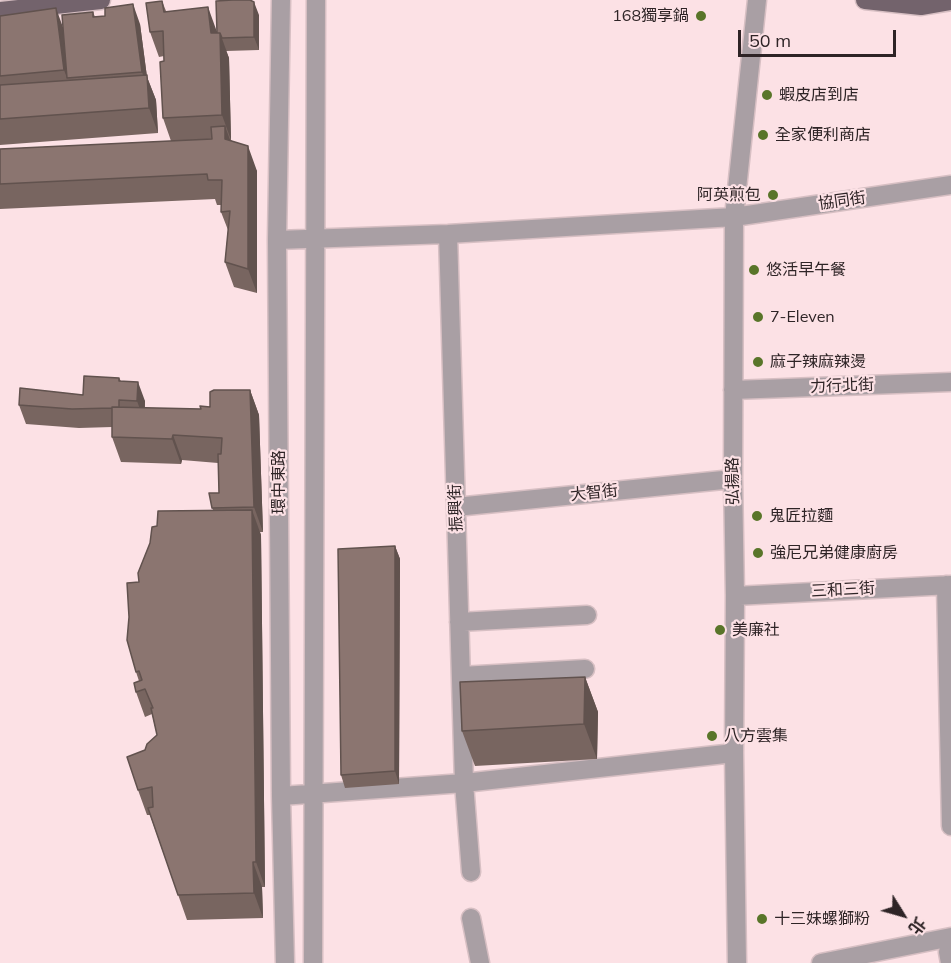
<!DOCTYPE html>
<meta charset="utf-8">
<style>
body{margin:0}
#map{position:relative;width:951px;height:963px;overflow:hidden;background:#fce1e5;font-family:Mulish,"Noto Sans TC",sans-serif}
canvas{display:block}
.north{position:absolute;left:873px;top:885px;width:60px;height:60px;-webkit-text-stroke:4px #fce1e5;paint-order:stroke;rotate:127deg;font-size:16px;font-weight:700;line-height:24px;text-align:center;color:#2e2426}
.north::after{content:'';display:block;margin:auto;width:21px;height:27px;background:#2e2426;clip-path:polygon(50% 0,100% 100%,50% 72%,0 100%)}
.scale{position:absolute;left:738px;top:30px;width:158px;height:27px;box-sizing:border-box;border:3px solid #2e2426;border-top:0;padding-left:8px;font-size:18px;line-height:21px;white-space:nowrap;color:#2e2426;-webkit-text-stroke:4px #fce1e5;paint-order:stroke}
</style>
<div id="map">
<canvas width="951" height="963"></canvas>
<div class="north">北</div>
<div class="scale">50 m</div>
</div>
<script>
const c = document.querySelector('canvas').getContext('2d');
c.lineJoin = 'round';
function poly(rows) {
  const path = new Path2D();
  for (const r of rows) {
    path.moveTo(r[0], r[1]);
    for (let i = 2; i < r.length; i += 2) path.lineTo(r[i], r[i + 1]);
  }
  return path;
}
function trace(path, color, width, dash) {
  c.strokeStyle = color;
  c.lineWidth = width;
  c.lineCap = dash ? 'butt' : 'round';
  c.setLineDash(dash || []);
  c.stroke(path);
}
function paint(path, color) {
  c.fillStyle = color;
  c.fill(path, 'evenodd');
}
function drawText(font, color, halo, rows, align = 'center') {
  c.font = font + ' Mulish,"Noto Sans TC",sans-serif';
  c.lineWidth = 4.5;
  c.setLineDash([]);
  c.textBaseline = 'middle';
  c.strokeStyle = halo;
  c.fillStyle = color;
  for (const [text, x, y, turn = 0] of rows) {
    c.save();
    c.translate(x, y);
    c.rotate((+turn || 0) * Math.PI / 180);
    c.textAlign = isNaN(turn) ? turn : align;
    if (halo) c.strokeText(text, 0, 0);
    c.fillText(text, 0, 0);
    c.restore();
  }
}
const minor = poly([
 [281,0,277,240,281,796,285,963],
 [448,234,464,783,471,872],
 [277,240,448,234,734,217,951,185],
 [733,390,951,382],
 [456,507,733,479],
 [946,585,951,826],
 [735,596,951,585],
 [459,622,587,615],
 [461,676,585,669],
 [281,796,464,783,734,753],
 [471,918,480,963],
 [313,963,316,0],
 [737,963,734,753,735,596,733,479,734,217,757,0],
 [821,963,951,937],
 [950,963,948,952,951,943]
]);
const major = poly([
 [865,0,921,6,951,1],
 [0,11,101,0]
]);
trace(minor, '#d7bfc3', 21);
trace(major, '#d7bfc3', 21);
trace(minor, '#a99fa4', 18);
trace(major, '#73636c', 18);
paint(poly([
 [162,1,166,11,216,31,259,15,259,50,226,51,229,58,231,140,257,171,257,293,234,287,225,262,228,230,221,212,222,205,217,205,215,199,0,209,0,149,171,141,163,118,164,56,159,57,150,32],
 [93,12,95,17,140,24,147,77,156,100,158,133,0,145,0,16,63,27],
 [119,378,121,381,145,401,145,408,201,409,210,407,250,390,259,415,263,532,260,532,261,535,265,887,262,887,263,918,187,920,150,815,147,815,138,790,145,750,157,735,152,714,145,717,136,692,139,681,136,672,139,582,213,510,212,508,219,493,218,463,182,460,181,464,121,462,112,437,112,427,79,428,26,424,19,405,83,395],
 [395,546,400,559,399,784,345,788,341,775],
 [585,677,598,712,597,759,475,766,462,731]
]), '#786560');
paint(poly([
 [254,2,259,15,259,50,254,37],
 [133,4,140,24,147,77,156,100,158,133,149,108,147,86,142,72],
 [208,7,217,32,217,38,211,33],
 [56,8,65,33,67,78,73,94,64,70],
 [220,33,229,58,231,140,222,115],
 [225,126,234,151,225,139],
 [248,146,257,171,257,293,248,269],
 [138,382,145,401,144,420,137,401],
 [250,390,259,415,263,532,254,507],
 [173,435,182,460,181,464,172,439],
 [252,510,261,535,265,887,256,862],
 [395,546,400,559,399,784,395,771],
 [585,677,598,712,597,759,584,724],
 [253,862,262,887,263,918,254,893]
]), '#61524e');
const building = poly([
 [233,0,250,0,254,2,254,37,222,38,220,33,217,33,216,1,233,0],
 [162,1,164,12,208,7,211,33,220,33,222,115,163,118,160,62,164,61,163,31,150,32,146,3,162,1],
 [133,4,142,72,67,78,62,15,93,12,93,17,105,16,105,8,133,4],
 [56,8,64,70,0,76,0,16,56,8],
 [147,75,149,108,0,119,0,85,147,75],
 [225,126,225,139,248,146,248,269,225,262,230,211,221,212,222,180,208,180,207,174,0,184,0,149,212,139,211,127,225,126],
 [84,376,119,378,119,381,138,382,137,401,119,400,119,407,112,407,112,408,72,409,19,405,20,388,83,395,84,376],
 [214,390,250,390,254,507,212,508,209,493,219,493,218,454,221,454,222,438,173,435,172,439,112,437,112,407,201,409,200,406,210,407,210,392,214,390],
 [252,510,256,862,253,862,254,893,178,895,148,808,153,807,152,787,138,790,127,757,145,750,147,744,157,735,151,708,153,708,145,689,136,692,134,683,142,680,139,671,136,672,127,640,129,617,127,583,139,582,138,573,150,543,152,527,157,526,158,511,252,510],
 [395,546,395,771,341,775,338,549,395,546],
 [585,677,584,724,462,731,460,682,585,677]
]);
paint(building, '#8b7570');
trace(building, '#61524e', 1.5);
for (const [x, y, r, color] of [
 [701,16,6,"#597529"],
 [767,95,6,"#597529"],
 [763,135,6,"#597529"],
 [773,195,6,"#597529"],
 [754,270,6,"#597529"],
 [758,317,6,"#597529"],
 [758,362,6,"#597529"],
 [757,516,6,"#597529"],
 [758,553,6,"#597529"],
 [720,630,6,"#597529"],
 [712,736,6,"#597529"],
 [762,919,6,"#597529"]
]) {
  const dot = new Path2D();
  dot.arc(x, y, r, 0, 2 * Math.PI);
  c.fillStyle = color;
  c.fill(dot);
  trace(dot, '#fce1e5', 2);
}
drawText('16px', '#2e2426', '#fce1e5', [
 ["168獨享鍋",689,16,"right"],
 ["蝦皮店到店",779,95],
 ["全家便利商店",775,135],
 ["阿英煎包",761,195,"right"],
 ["悠活早午餐",766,270],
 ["7-Eleven",770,317],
 ["麻子辣麻辣燙",770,362],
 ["鬼匠拉麵",769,516],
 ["強尼兄弟健康廚房",770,553],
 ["美廉社",732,630],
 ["八方雲集",724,736],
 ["十三妹螺獅粉",774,919]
], 'left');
drawText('16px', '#2e2426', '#fce1e5', [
 ["協同街",842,201,-8],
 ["力行北街",842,386,-2],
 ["弘揚路",733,481,-91],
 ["環中東路",279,482,-90],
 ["大智街",594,493,-6],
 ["振興街",456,508,-92],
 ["三和三街",843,590,-3]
]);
</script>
